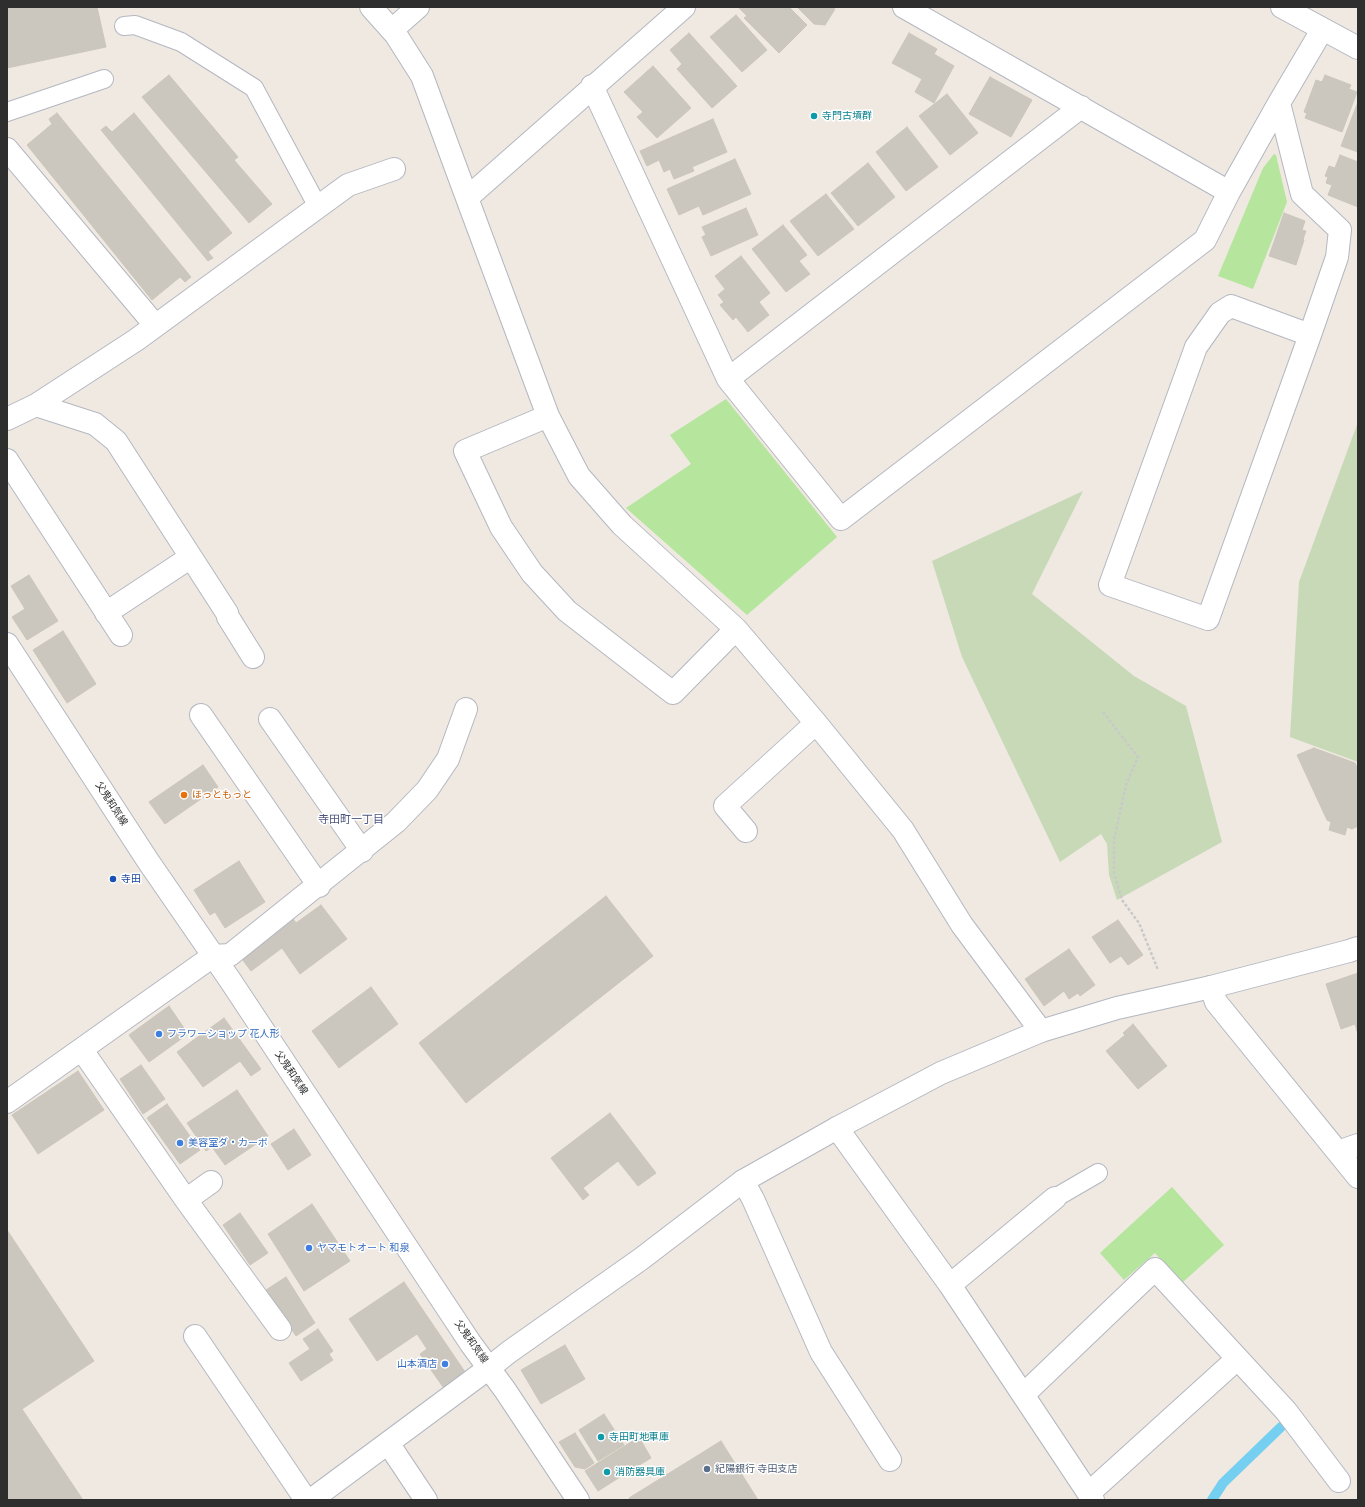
<!DOCTYPE html>
<meta charset="utf-8">
<style>
body{margin:0}
#map{position:relative;width:1365px;height:1507px;overflow:hidden;background:#efe9e1;font-family:"Varela Round",sans-serif}
canvas{display:block}
.frame{position:absolute;inset:0;border:8px solid #2e2e2e;pointer-events:none}
</style>
<div id="map">
<canvas width="1365" height="1507"></canvas>
<div class="frame"></div>
</div>
<script>
const c = document.querySelector('canvas').getContext('2d');
c.lineJoin = 'round';
function paint(path, color) {
  c.fillStyle = color;
  c.fill(path, 'evenodd');
}
function poly(rows) {
  const path = new Path2D();
  for (const r of rows) {
    path.moveTo(r[0], r[1]);
    for (let i = 2; i < r.length; i += 2) path.lineTo(r[i], r[i + 1]);
  }
  return path;
}
function trace(path, color, width, dash) {
  c.strokeStyle = color;
  c.lineWidth = width;
  c.lineCap = dash ? 'butt' : 'round';
  c.setLineDash(dash || []);
  c.stroke(path);
}
function drawText(font, color, halo, rows, align = 'center') {
  c.font = font + ' "Varela Round","Noto Sans JP",sans-serif';
  c.lineWidth = 3;
  c.setLineDash([]);
  c.textBaseline = 'middle';
  c.strokeStyle = halo;
  c.fillStyle = color;
  for (const [text, x, y, turn = 0] of rows) {
    c.save();
    c.translate(x, y);
    c.rotate((+turn || 0) * Math.PI / 180);
    c.textAlign = isNaN(turn) ? turn : align;
    if (halo) c.strokeText(text, 0, 0);
    c.fillText(text, 0, 0);
    c.restore();
  }
}
paint(poly([
 [1274,154,1276,155,1287,202,1253,289,1218,276,1263,168],
 [726,399,837,537,747,615,626,508,691,464,670,435],
 [1172,1187,1224,1245,1182,1283,1155,1253,1124,1280,1100,1253]
]), '#b6e59e');
paint(poly([
 [1358,422,1358,762,1290,737,1299,582],
 [1083,491,1032,594,1134,676,1186,706,1222,842,1117,900,1109,875,1107,844,1101,834,1060,862,962,657,932,561]
]), '#c8d9b8');
trace(poly([
 [1212,1500,1223,1483,1281,1427]
]), '#75cff0', 10);
const building = poly([
 [7,7,97,7,106,47,7,68,7,7],
 [738,7,789,7,807,25,779,53,744,18,747,16,738,7],
 [799,7,832,7,835,9,825,25,814,24,798,8,799,7],
 [736,15,767,50,742,72,710,37,736,15],
 [689,33,737,86,712,108,677,69,682,64,670,50,689,33],
 [909,33,937,49,934,54,954,66,934,103,915,92,922,79,892,63,909,33],
 [653,66,691,108,657,138,637,117,643,112,624,92,653,66],
 [169,75,238,157,234,160,272,204,249,223,142,97,169,75],
 [1325,75,1351,85,1349,89,1357,92,1342,132,1305,118,1307,113,1304,112,1316,80,1322,82,1325,75],
 [990,77,1032,100,1011,137,969,114,990,77],
 [947,94,978,133,950,155,919,116,947,94],
 [1358,102,1358,152,1341,146,1358,102],
 [57,113,191,277,185,282,180,277,152,300,27,145,52,124,49,119,57,113],
 [134,113,232,233,208,252,213,258,208,261,101,130,106,126,112,132,134,113],
 [713,119,727,152,692,167,694,171,674,179,670,169,664,172,659,160,647,166,640,151,713,119],
 [907,127,938,167,906,191,876,152,907,127],
 [1340,155,1358,162,1358,207,1328,195,1332,185,1326,183,1328,177,1325,176,1329,166,1335,168,1340,155],
 [735,159,751,194,703,215,699,206,679,215,667,189,735,159],
 [868,163,895,197,858,226,831,193,868,163],
 [826,194,854,229,818,256,790,221,826,194],
 [746,208,758,235,711,256,702,237,706,235,702,227,746,208],
 [1284,213,1305,221,1302,230,1306,231,1303,239,1304,240,1296,265,1269,256,1284,213],
 [783,225,807,255,799,261,810,274,786,292,752,249,783,225],
 [741,256,770,293,759,302,769,315,748,332,736,317,733,320,720,305,724,302,718,295,725,289,715,276,741,256],
 [29,575,58,621,27,640,12,617,25,609,11,586,29,575],
 [63,631,96,684,67,703,33,650,63,631],
 [1314,748,1355,763,1358,770,1358,826,1352,829,1347,827,1345,835,1329,830,1331,822,1327,820,1297,755,1314,748],
 [203,765,218,787,165,824,149,802,203,765],
 [239,861,265,902,225,928,215,912,210,915,194,890,239,861],
 [606,896,653,956,466,1103,419,1043,606,896],
 [321,905,347,939,300,974,282,948,251,971,239,955,291,916,296,923,321,905],
 [1118,920,1143,955,1128,965,1121,956,1110,963,1092,937,1118,920],
 [1069,949,1095,985,1080,996,1078,993,1069,999,1064,991,1044,1006,1025,979,1069,949],
 [1358,973,1358,1034,1355,1024,1341,1029,1326,984,1358,973],
 [371,987,398,1024,339,1068,312,1031,371,987],
 [169,1006,188,1034,149,1062,129,1035,169,1006],
 [224,1018,261,1069,251,1076,240,1061,203,1087,177,1052,224,1018],
 [1133,1024,1167,1066,1138,1089,1106,1051,1125,1035,1123,1033,1133,1024],
 [141,1065,165,1099,143,1114,120,1079,141,1065],
 [78,1071,104,1110,38,1154,12,1115,78,1071],
 [237,1090,268,1136,225,1165,212,1147,206,1151,187,1123,237,1090],
 [167,1104,200,1150,180,1164,147,1118,167,1104],
 [610,1113,656,1173,638,1186,618,1161,583,1188,589,1195,583,1200,551,1158,610,1113],
 [294,1129,311,1155,288,1170,271,1144,294,1129],
 [312,1204,350,1261,304,1291,268,1234,312,1204],
 [240,1213,268,1253,250,1265,223,1225,240,1213],
 [7,1230,94,1361,22,1409,83,1500,7,1500,7,1230],
 [286,1277,315,1323,296,1336,266,1290,286,1277],
 [404,1282,465,1372,443,1387,420,1354,427,1349,417,1334,377,1361,349,1319,404,1282],
 [318,1329,333,1351,329,1354,333,1360,301,1381,289,1363,310,1349,303,1339,318,1329],
 [565,1345,585,1379,541,1404,521,1370,565,1345],
 [604,1414,624,1445,598,1461,579,1430,604,1414],
 [575,1433,594,1463,585,1469,575,1467,559,1442,575,1433],
 [639,1437,651,1458,628,1472,615,1452,639,1437],
 [721,1441,758,1500,630,1500,629,1498,721,1441],
 [615,1452,628,1472,598,1491,585,1471,615,1452]
]);
paint(building, '#cbc7bf');
trace(building, '#cbc5ba', 1);
const service = poly([
 [124,26,135,25,181,42,254,88,318,207],
 [7,112,104,79],
 [1055,1198,1098,1173]
]);
const minor = poly([
 [371,7,396,35,422,76,467,198,548,416,579,476,622,525,736,629,816,723,903,830,962,925,1041,1031],
 [904,7,1229,192],
 [1282,7,1358,48],
 [392,30,418,7],
 [592,86,728,379,841,519,1205,240,1229,192,1279,103,1322,30],
 [1279,103,1302,194,1340,230,1337,257,1310,335,1208,619,1110,585,1196,347,1220,313,1231,306,1310,335],
 [7,149,155,325],
 [467,198,684,7],
 [728,379,1081,107],
 [36,405,95,424,116,441,227,613,228,617,253,657],
 [548,416,465,451,501,527,532,573,567,611,673,693,736,629],
 [7,419,36,405,136,340,348,185,394,169],
 [7,460,121,635],
 [106,613,191,557],
 [201,715,319,886],
 [270,719,362,851],
 [746,831,725,806,816,723],
 [1211,987,1216,1002,1358,1177],
 [82,1050,186,1200,280,1329],
 [7,1102,213,956,230,955,396,822,427,790,448,759,466,709],
 [837,1128,950,1285,1093,1500],
 [1338,1152,1358,1145],
 [743,1181,753,1199,821,1352,890,1460],
 [186,1200,211,1182],
 [950,1285,1055,1198],
 [195,1336,306,1500],
 [1023,1395,1155,1269,1286,1411,1339,1481],
 [388,1443,426,1500],
 [1089,1493,1237,1359],
 [311,1500,489,1368]
]);
const tertiary = poly([
 [489,1368,509,1352,641,1259,743,1181,837,1128,941,1073,1041,1031,1117,1008,1211,987,1349,951,1358,948]
]);
const secondary = poly([
 [7,644,148,861,230,980,471,1344,505,1390,578,1500]
]);
trace(service, '#b4b7c1', 20);
trace(minor, '#b4b7c1', 24);
trace(tertiary, '#b4b7c1', 24);
trace(secondary, '#b4b7c1', 24);
trace(poly([
 [1103,712,1138,757,1126,785,1114,840,1114,873,1122,900,1139,923,1158,970]
]), '#c9c9c9', 2.5, [3, 2]);
trace(service, '#fff', 18);
trace(minor, '#fff', 22);
trace(tertiary, '#fff', 22);
trace(secondary, '#fff', 22);
for (const [x, y, r, color] of [
 [814,116,4,"#0f9aa8"],
 [184,795,4,"#e8710a"],
 [113,879,4,"#1a4fb4"],
 [159,1034,4,"#3f7fe0"],
 [180,1143,4,"#3f7fe0"],
 [309,1248,4,"#3f7fe0"],
 [445,1364,4,"#3f7fe0"],
 [601,1437,4,"#0f9aa8"],
 [707,1469,4,"#5c6f8a"],
 [607,1472,4,"#0f9aa8"]
]) {
  const dot = new Path2D();
  dot.arc(x, y, r, 0, 2 * Math.PI);
  c.fillStyle = color;
  c.fill(dot);
  trace(dot, '#fff', 1.5);
}
drawText('10px', '#0d838f', '#fff', [
 ["寺門古墳群",822,116],
 ["寺田町地車庫",609,1437],
 ["消防器具庫",615,1472]
], 'left');
drawText('10px', '#c56008', '#fff', [
 ["ほっともっと",192,795]
], 'left');
drawText('10px', '#2e2e2e', '#fff', [
 ["父鬼和気線",111,804,57],
 ["父鬼和気線",291,1073,56],
 ["父鬼和気線",471,1342,55]
]);
drawText('10px', '#164399', '#fff', [
 ["寺田",121,879]
], 'left');
drawText('10px', '#366cbe', '#fff', [
 ["フラワーショップ 花人形",167,1034],
 ["美容室ダ・カーポ",188,1143],
 ["ヤマモトオート 和泉",317,1248],
 ["山本酒店",437,1364,"right"]
], 'left');
drawText('10px', '#4e5e75', '#fff', [
 ["紀陽銀行 寺田支店",715,1469]
], 'left');
drawText('11px', '#4d5680', '#fff', [
 ["寺田町一丁目",351,820]
]);
</script>
